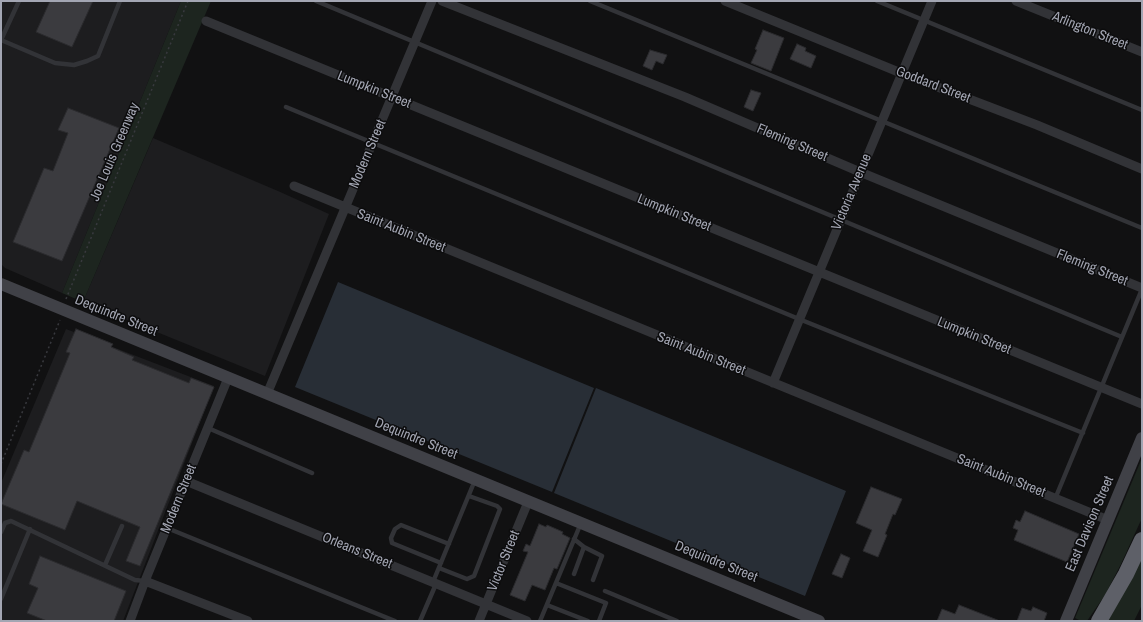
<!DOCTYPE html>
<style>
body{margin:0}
#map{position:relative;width:1143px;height:622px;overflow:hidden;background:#111112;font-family:"Archivo Narrow",sans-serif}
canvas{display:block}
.frame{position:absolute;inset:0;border:2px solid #a3a6b3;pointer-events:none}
</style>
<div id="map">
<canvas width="1143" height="622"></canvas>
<div class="frame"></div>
</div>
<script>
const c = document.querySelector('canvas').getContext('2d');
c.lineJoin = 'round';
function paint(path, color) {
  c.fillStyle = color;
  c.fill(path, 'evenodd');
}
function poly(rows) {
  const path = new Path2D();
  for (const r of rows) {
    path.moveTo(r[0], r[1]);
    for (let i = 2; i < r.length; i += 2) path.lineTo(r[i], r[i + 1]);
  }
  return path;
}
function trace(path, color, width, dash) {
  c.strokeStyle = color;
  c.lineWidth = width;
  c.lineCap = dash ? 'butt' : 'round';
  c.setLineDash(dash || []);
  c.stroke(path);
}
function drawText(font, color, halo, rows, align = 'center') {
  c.font = font + ' "Archivo Narrow",sans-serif';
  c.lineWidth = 3;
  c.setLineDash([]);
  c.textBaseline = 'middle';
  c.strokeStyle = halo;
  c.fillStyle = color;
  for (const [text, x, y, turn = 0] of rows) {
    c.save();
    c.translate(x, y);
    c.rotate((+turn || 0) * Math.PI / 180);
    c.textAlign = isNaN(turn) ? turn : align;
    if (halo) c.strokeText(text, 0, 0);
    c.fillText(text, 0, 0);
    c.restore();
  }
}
paint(poly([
 [1,1,181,1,62,293,5,268,1,264],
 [153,138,278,191,329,214,265,376,83,302],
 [66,329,214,386,123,621,1,621,1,483]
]), '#1d1d1f');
paint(poly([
 [181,1,211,1,83,302,62,293],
 [1142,458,1142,518,1121,564,1105,595,1087,621,1081,621,1075,618],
 [1142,558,1142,605,1134,621,1108,621]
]), '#1d251f');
paint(poly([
 [338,282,594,388,552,492,295,387],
 [596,388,846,491,805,596,554,493]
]), '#282e36');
const building = poly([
 [50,1,93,1,72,47,36,32,50,1],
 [763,30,784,38,771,71,751,63,757,50,755,49,763,30],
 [797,44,806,48,805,51,816,56,811,68,790,59,797,44],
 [650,50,667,55,663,64,656,61,652,70,643,66,650,50],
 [751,90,761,93,753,111,744,107,751,90],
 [68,108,119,128,62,261,13,242,44,168,53,171,68,133,58,130,68,108],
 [76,329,113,344,111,347,134,357,132,360,189,383,191,378,214,387,140,566,126,561,140,527,77,501,65,530,1,504,24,450,29,452,70,353,66,352,76,329],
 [871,487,902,499,895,515,893,514,885,534,887,535,878,557,863,551,872,530,856,523,871,487],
 [1025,511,1079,534,1067,562,1014,540,1018,530,1013,528,1016,520,1020,522,1025,511],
 [539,524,546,527,547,525,563,532,562,534,570,538,557,569,554,568,545,590,532,585,525,601,510,595,528,552,523,551,526,544,530,546,539,524],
 [841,554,850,558,842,578,832,574,841,554],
 [40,556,126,591,114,621,47,621,27,613,38,588,29,584,40,556],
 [959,605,1000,621,937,621,942,609,955,614,959,605],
 [1033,607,1047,613,1044,621,1017,621,1022,608,1031,611,1033,607]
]);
paint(building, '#3b3b3f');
trace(building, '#2b2b2e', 1);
trace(poly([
 [66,299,188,1],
 [1,464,60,320]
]), '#38393e', 1.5, [2, 3]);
trace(poly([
 [316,1,1122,337],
 [590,1,1142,228],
 [877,1,1142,110],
 [1,40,55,63,74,65,87,61,98,56,120,1],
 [1,40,19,1],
 [286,107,799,319,1083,433],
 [208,428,312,473],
 [1055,499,1142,289],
 [167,528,395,621],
 [1,532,5,523,11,521,135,580,145,581],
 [574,539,584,547,602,556,593,580],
 [441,563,392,543,391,538,395,529,401,525,449,544],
 [105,565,122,526],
 [439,568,467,579,474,576,500,509,497,506,469,496],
 [574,574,584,547],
 [433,582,475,480],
 [556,583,606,603,599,621],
 [605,591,677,621],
 [1,599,30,529],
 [547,605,588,621],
 [420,621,436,584],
 [540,621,581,523]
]), '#323337', 4.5);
trace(poly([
 [442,1,685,97,860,172,1142,288],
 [725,1,901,73,1037,125,1142,169],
 [1016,1,1142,52],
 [206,21,1142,404],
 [294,186,1108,520],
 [773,383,932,1],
 [267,394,432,1],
 [186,481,527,621],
 [145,581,248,621],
 [130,621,145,581,228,378],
 [479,621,528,502]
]), '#323337', 9);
trace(poly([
 [1,284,819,621],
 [1066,621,1142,438]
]), '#404147', 12);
trace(poly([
 [1099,621,1126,574,1142,540]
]), '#5e6068', 16);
drawText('14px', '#a3a6b3', '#0c0c0d', [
 ["Arlington Street",1090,31,22],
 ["Goddard Street",933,85,21],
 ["Lumpkin Street",374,90,22],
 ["Fleming Street",792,143,23],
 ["Joe Louis Greenway",115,152,-67],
 ["Modern Street",368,154,-67],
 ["Victoria Avenue",852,192,-67],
 ["Lumpkin Street",674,213,22],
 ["Saint Aubin Street",401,231,22],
 ["Fleming Street",1092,268,22],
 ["Dequindre Street",116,316,22],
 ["Lumpkin Street",974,336,22],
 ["Saint Aubin Street",701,354,22],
 ["Dequindre Street",416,439,22],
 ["Saint Aubin Street",1001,476,22],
 ["Modern Street",179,499,-68],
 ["East Davison Street",1090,524,-67],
 ["Orleans Street",357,551,22],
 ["Victor Street",504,561,-68],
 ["Dequindre Street",716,562,22]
]);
</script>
